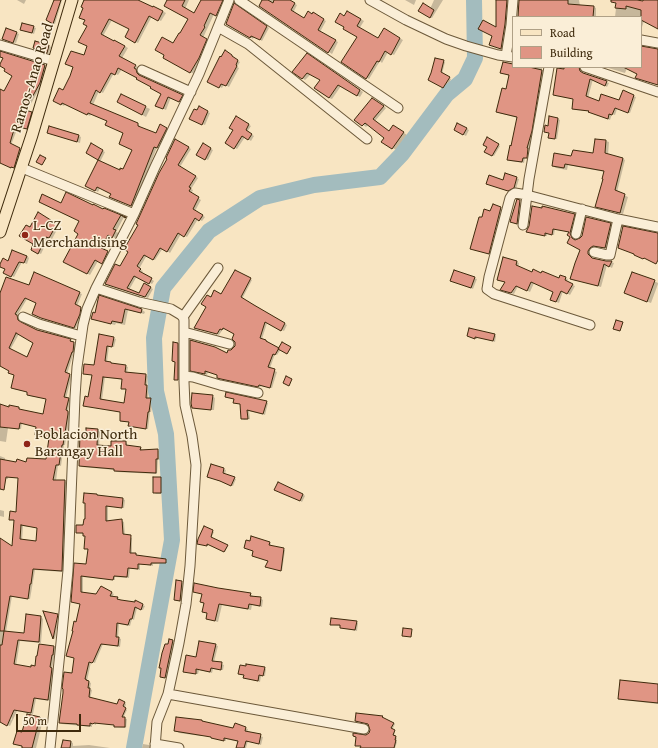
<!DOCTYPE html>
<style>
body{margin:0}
#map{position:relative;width:658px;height:748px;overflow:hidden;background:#f8e5c2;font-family:"Gentium Book Plus",serif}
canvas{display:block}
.legend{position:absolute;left:512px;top:16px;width:130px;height:52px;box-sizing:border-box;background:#faeed7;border:1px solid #afa086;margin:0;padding:5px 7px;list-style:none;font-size:12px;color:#3e2a0c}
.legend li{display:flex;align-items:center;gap:8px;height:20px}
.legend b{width:20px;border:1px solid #afa086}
.scale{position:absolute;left:16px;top:714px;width:65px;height:18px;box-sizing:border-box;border:2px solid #3e2a0c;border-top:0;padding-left:5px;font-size:12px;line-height:14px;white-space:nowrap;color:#3e2a0c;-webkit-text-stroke:3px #faeed7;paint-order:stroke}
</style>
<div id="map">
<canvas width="658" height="748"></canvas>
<ul class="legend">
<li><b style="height:5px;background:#f8e5c2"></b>Road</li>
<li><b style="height:11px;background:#e09584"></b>Building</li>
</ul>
<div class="scale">50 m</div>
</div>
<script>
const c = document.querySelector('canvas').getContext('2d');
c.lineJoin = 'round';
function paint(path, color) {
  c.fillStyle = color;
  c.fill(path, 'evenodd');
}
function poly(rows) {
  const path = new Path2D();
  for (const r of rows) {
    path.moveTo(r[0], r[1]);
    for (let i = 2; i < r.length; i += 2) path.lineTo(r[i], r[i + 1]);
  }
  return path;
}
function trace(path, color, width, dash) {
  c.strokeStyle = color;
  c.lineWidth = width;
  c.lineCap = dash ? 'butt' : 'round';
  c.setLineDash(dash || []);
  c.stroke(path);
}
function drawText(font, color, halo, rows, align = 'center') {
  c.font = font + ' "Gentium Book Plus",serif';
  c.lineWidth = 3;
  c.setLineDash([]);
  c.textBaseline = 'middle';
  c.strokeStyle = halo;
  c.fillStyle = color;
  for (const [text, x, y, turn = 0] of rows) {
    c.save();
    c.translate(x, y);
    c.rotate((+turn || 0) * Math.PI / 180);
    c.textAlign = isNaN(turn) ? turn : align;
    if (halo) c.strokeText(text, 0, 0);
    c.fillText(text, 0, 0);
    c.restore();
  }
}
paint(poly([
 [17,0,26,0,24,4],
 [55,0,62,0,55,24,47,19],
 [86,0,135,0,153,8,158,9,166,13,161,21,152,16,138,43,126,37,131,29,112,20,103,36,114,42,115,41,128,48,122,58,138,67,137,70,139,72,140,76,185,97,182,103,171,97,166,110,160,107,162,94,138,78,122,69,118,75,114,73,103,93,99,91,93,105,137,124,140,126,140,128,156,134,161,126,169,130,161,149,157,147,134,207,113,199,112,194,100,188,98,192,86,185,99,159,87,153,92,145,105,152,100,162,120,171,123,171,133,150,124,133,108,121,91,114,90,116,65,104,64,106,54,101,63,92,85,56,88,46,88,25,86,20],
 [168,0,189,0,185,9,194,14,202,0,226,0,219,17,214,14,203,38,209,42,202,60,194,74,164,58,181,35,189,19],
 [263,0,288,0,297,5,293,13,305,19,313,14,326,21,320,32,338,42,332,54,260,6],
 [405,0,416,0,414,5],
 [434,0,443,0,432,18,420,11,430,9],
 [497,0,510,0,507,26,503,49,490,45,497,29],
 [520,0,579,0,580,6,594,7,596,8,596,17,519,17],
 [617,0,634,0,658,14,658,24,644,21,641,30,641,17,615,17],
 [235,5,269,28,262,41,254,36,253,39,227,24],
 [348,12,364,21,359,29,379,40,384,30,403,40,394,55,388,52,382,63,380,61,369,79,342,61,358,36,345,17],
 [33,27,36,28,34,34,21,30],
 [17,33,19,34,16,43,6,40],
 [49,46,51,47,49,53,34,48],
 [641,47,658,50,658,85,627,68,625,73,605,67,641,67],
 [0,52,47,67,42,84,27,111,33,114,29,129,18,127,11,145,22,150,16,168,13,167,13,168,0,162,0,90,5,93,13,76,4,58,0,57],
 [225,52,234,57,233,58,240,62,237,67,239,68,229,87,224,84,222,88,208,81],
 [310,56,363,92,360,97,341,86,332,99,329,98,321,80,311,74,305,80,302,78],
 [443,61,445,62,442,74,451,79,446,89,429,79],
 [513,65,513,67,542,67,542,70,544,72,534,132,529,150,530,151,529,159,525,158,524,163,511,161,509,159,518,118,499,113,497,112,507,90,510,76,501,73],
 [558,67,582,67,581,70,583,73,609,83,607,87,593,79,588,98,599,102,619,102,623,92,636,97,630,113,617,109,615,115,612,114,610,120,592,113,589,112,589,111,575,110,573,108,574,99,556,96,554,95],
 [121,95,150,109,146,117,118,101],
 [376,101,386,108,375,121,389,132,397,128,407,135,396,150,383,142,385,138,368,125,366,127,356,119],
 [200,108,210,113,205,125,190,118,198,112],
 [237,118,251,126,247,132,254,136,251,141,245,137,237,149,226,143,234,130],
 [558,119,560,120,557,139,551,138,549,127],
 [458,124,469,130,466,136,455,130],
 [50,127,79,136,81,137,80,143,51,134,48,133],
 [488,139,500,146,494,156,486,152,488,147],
 [175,140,191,149,180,167,198,178,191,189,193,190,191,194,201,200,195,211,205,217,202,221,198,219,187,237,181,234,170,253,163,248,155,260,147,255,139,269,143,271,141,273,154,281,152,284,137,276,129,290,140,294,145,285,153,289,148,298,106,284,121,268,129,251,139,224,169,158],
 [606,141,609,142,608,155,622,158,625,160,617,192,628,197,623,214,599,208,596,206,605,172,568,165,567,170,556,168,553,166,572,157,594,155],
 [204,145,213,150,208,160,198,155],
 [516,178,519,179,516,189,511,192,490,185],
 [517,201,522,203,519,225,511,222],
 [61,204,103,210,104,209,124,217,116,232,119,233,116,239,112,236,104,250,111,254,105,265,98,261,90,275,65,261,80,233,81,220],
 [493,206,504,210,492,255,475,250],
 [38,214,59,226,52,239,49,237,41,254,32,250,35,244,31,229],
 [574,215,577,216,572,235,575,241,611,224,613,226,608,249,596,247,592,249,590,253,591,256,593,259,606,262,611,262,614,263,612,268,607,265,601,287,574,279,582,250,568,242,572,236,568,234,570,232,555,229,554,235,547,234,547,236,530,233,528,232],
 [27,256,29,258,27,264,22,262,14,277,5,272,8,262],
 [517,262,519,263,518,267,532,273,559,279,565,278,568,279,566,282,575,286,570,295,563,291,559,303,554,301,554,292,534,283,530,292,518,286,514,294,504,291],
 [235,271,252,280,242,299,256,307,287,325,284,331,267,323,262,339,266,340,268,342,267,343,279,349,282,343,291,348,288,353,281,349,277,355,275,354,270,368,270,369,277,372,272,388,261,386,260,387,220,379,218,375,208,372,207,375,193,371,227,354,236,346,235,333,225,328,224,330,223,329,219,335,196,328,211,298,222,296],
 [34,274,82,294,77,306,83,309,76,328,44,319,35,315,37,302,27,299,17,316,19,318,20,322,37,331,70,340,73,342,72,343,76,344,75,353,74,352,67,374,72,376,66,398,70,400,68,412,70,413,70,416,65,445,64,445,61,466,58,465,56,481,65,481,67,483,64,572,35,570,30,599,12,596,6,632,25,634,27,616,41,617,43,619,41,643,20,641,16,666,32,668,36,667,54,647,56,648,52,669,54,670,50,701,36,699,33,714,17,711,10,726,0,722,0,716,3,716,12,720,6,698,0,697,0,539,13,547,15,521,10,519,17,513,19,478,8,477,8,479,0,479,0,456,5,458,5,461,27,463,47,460,50,438,38,436,36,434,37,427,22,423,21,429,8,428,6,442,0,441,0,406,9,408,19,408,21,410,43,415,47,399,30,396,28,395,28,392,14,389,15,375,10,370,0,365,0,295,29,286],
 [19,334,34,343,28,358,10,350],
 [23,526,38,528,37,542,22,541],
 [474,278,477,279,473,289,454,282],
 [654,281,658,283,658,284,651,303,625,293],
 [100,297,142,310,145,312,144,314,128,310,125,325,116,323,115,325,96,320,93,318,96,314],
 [494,334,496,336,495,342,477,337,477,339,470,337],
 [100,335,113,338,116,339,114,347,109,346,107,362,114,364,125,366,128,367,127,373,146,375,148,376,147,386,149,387,148,399,153,400,151,412,150,412,148,429,131,427,129,426,130,422,123,422,121,421,121,412,89,398,93,375,84,373,95,367],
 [105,377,123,380,122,388,127,390,125,404,102,400],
 [178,344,179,344,179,380,176,380],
 [212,396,215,398,214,410,195,409,193,407],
 [266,402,268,403,265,415,249,411,250,419,244,420,242,418,241,404,234,403],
 [87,429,98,430,100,431,99,446,112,448,125,442,127,443,127,446,140,448,142,449,142,451,158,450,160,452,160,460,158,460,157,474,117,472,115,471,115,470,82,467,80,466],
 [212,465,226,470,225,474,236,479,233,486,208,477],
 [161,478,163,479,163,494,156,494,154,492],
 [303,494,305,496,302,502,290,495],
 [97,495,99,496,123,499,125,500,124,508,108,506,108,522,122,521,124,522,125,536,132,538,132,554,166,560,168,561,167,563,153,564,153,566,140,564,140,570,130,568,129,578,115,577,115,580,83,577,83,593,97,595,101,587,114,594,112,597,117,598,119,600,135,603,136,602,145,606,143,610,137,608,134,620,132,619,130,626,119,624,118,638,121,639,120,647,103,644,95,663,91,662,87,681,91,683,90,689,92,690,90,699,118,705,125,703,126,704,125,708,127,710,123,718,127,719,126,728,117,727,115,726,115,725,96,723,96,725,92,723,92,727,62,724,60,723,72,674,75,658,70,657,81,604,72,602,75,564,87,566,89,549,85,548,86,537,84,534,79,533,77,532,84,527],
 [0,510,4,511,4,517,0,516],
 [204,527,214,532,211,538,228,546,225,552,208,543,208,546,199,544],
 [270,543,271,544,270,546,285,550,282,571,268,567,269,560,254,551],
 [177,582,184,583,182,602,175,600],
 [194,592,250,594,253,596,253,597,260,598,263,600,262,607,252,605,251,610,222,605,218,622,207,619,208,613,206,613,205,604,201,602,202,594],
 [44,612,59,616,55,639,54,638],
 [356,622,358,623,357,631,343,628,341,626,333,625,331,624],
 [170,640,175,642,168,678,164,678],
 [215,645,218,646,214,662,224,665,223,670,213,669,212,673,199,670,198,674,186,672,197,658],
 [264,668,266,669,265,676,261,676,260,682,245,678,245,675],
 [658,685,658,704,623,700,619,698],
 [357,714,383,717,384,717,383,718,395,724,392,730,395,731,394,736,397,738,396,741,397,742,395,748,362,748,366,736,370,733,371,730,370,726],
 [27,715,40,718,43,720,36,748,23,748,23,747,18,745,23,733],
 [204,723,201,736,179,733,175,730],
 [235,725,248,729,247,732,263,737,261,745,248,741,246,748,237,748,239,742,226,739,226,741,212,738,234,729],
 [71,742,73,743,73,746,89,745,110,748,62,748],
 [143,744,149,745,151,746,151,748,142,748]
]), '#0003');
trace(poly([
 [134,748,172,540,166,434,156,391,154,338,163,288,209,231,260,198,314,185,380,177,402,154,447,94,465,79,475,58,474,0]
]), '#a3bcbe', 16);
const building = poly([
 [54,0,61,0,53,24,46,20,54,0],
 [84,0,138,0,153,7,153,6,163,11,158,21,149,16,135,43,125,37,129,29,109,19,101,34,114,41,114,40,125,46,119,56,136,65,134,68,136,69,137,73,139,75,183,95,179,102,168,97,163,109,155,106,161,94,150,88,151,87,136,79,137,78,118,68,115,75,111,73,100,93,96,90,90,103,138,123,138,126,156,133,160,124,167,128,157,148,154,147,131,206,109,197,111,194,97,187,95,191,85,186,98,160,120,170,120,168,123,169,132,150,119,144,123,133,105,125,107,121,88,113,87,115,62,103,61,105,53,101,59,88,63,90,70,76,73,67,65,64,71,51,84,55,87,46,78,42,87,26,83,24,85,20,79,18,83,8,81,7,84,0],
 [167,0,185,0,182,6,194,13,201,0,223,0,216,16,210,13,204,26,205,27,200,35,207,39,199,58,190,73,163,58,164,55,155,50,162,37,173,43,179,33,180,33,188,19,164,6,167,0],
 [262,0,268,0,273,3,274,0,290,0,295,3,291,10,304,18,308,11,312,14,313,12,324,19,318,30,336,40,328,53,259,6,262,0],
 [496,0,507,0,505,24,501,49,489,45,492,36,478,29,483,20,496,27,496,0],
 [519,0,568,0,568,4,594,6,593,17,518,17,519,0],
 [611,0,637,0,643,1,643,0,658,0,658,29,641,20,641,10,626,6,626,9,615,8,616,3,611,2,611,0],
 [234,3,267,26,260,40,251,36,250,38,226,24,234,3],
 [423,3,434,10,430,18,418,11,423,3],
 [347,11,361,19,357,26,378,38,384,28,400,38,391,55,385,51,379,62,377,61,366,79,341,62,357,37,343,29,344,27,335,22,340,13,344,16,347,11],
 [22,23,34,26,32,33,20,30,22,23],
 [6,28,17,32,13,43,2,39,6,28],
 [35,41,49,45,47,53,33,48,35,41],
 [641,46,658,49,658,85,635,78,637,74,623,67,641,67,641,46],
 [225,50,232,55,232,56,238,60,236,65,237,66,226,86,221,84,219,88,207,82,220,56,221,57,225,50],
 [0,51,45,65,40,83,25,110,32,112,27,129,15,126,10,143,20,148,14,168,11,167,11,168,0,163,0,89,4,91,12,76,4,71,5,69,0,66,0,64,3,58,0,57,0,51],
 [307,53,360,90,357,96,338,85,329,98,314,88,320,80,307,73,302,79,292,72,307,53],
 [435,58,444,60,441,72,450,77,443,88,428,80,431,73,435,58],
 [503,62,513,64,513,67,529,67,542,70,532,131,527,148,528,148,527,158,523,158,522,162,507,160,510,145,511,146,517,117,496,112,502,88,506,89,509,75,500,73,503,62],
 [564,67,579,67,580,71,583,73,607,81,605,86,590,79,586,96,599,101,601,94,619,100,623,90,634,95,628,113,615,108,612,115,609,114,608,119,588,112,589,111,572,109,573,99,553,95,557,68,564,69,564,67],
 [121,94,146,106,142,115,117,102,121,94],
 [372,98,384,106,373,119,389,131,393,125,404,132,392,149,381,142,384,138,365,123,362,126,354,120,372,98],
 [199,106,208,111,202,125,189,119,194,109,197,110,199,106],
 [236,116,249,124,246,130,252,134,248,140,242,136,234,149,225,143,233,130,229,128,236,116],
 [549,116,558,118,555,139,548,138,549,133,544,132,545,125,548,126,549,116],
 [457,123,467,128,463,135,454,130,457,123],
 [49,126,79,135,77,142,47,133,49,126],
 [487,137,499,144,492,156,484,152,487,147,483,145,487,137],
 [175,139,189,147,178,165,196,176,189,187,191,188,189,191,199,197,193,209,203,215,199,221,195,218,184,237,178,233,167,252,160,248,153,260,144,255,137,266,141,269,139,271,152,278,149,284,134,276,127,288,139,293,144,283,151,287,145,297,105,284,115,264,120,266,128,252,124,249,138,225,136,224,159,173,167,159,166,158,175,139],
 [595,139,606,140,605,153,623,158,615,190,625,194,620,213,595,207,603,179,602,179,604,171,565,164,564,168,552,166,554,153,571,156,573,150,593,153,595,139],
 [91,143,103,150,98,160,86,153,91,143],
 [203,143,211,148,205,160,196,155,203,143],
 [40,155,46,158,42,165,36,162,40,155],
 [505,173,517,177,514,188,508,191,486,184,489,175,503,180,505,173],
 [66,192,93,205,93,204,103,209,104,208,126,217,125,218,121,215,113,229,116,230,112,238,108,235,101,248,108,251,102,264,95,260,87,274,63,262,78,234,74,231,79,221,39,202,42,194,61,203,66,192],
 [517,199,520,200,517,224,510,222,517,199],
 [493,204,501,207,489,254,470,249,479,217,482,217,484,209,490,211,493,204],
 [532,206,542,208,542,206,575,214,570,233,572,238,575,240,580,238,582,236,586,217,611,223,605,248,593,246,590,248,588,251,588,254,592,258,606,261,612,261,609,267,604,264,598,286,570,279,575,263,580,250,567,243,570,237,567,235,569,232,553,229,552,235,545,233,545,236,526,232,529,226,532,206],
 [38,212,57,224,49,238,46,237,38,254,31,250,33,244,19,236,26,225,30,227,38,212],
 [623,226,658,233,658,260,656,264,644,258,643,259,634,255,634,254,618,248,623,226],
 [12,250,27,256,24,263,19,262,11,277,3,273,5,269,0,267,0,264,3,258,8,261,12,250],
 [503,257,517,261,516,265,532,272,533,269,541,273,542,271,559,278,560,275,566,277,565,280,573,284,567,294,561,291,556,302,550,300,553,292,531,282,527,291,516,286,511,293,500,290,505,282,497,280,503,257],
 [235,270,251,278,241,297,254,305,285,323,281,331,265,322,260,338,266,340,266,341,279,348,275,355,273,354,268,367,275,369,270,388,259,385,258,387,221,379,217,378,217,375,205,371,205,374,190,371,190,340,215,347,227,353,228,350,231,350,235,346,235,342,232,339,234,334,223,328,222,330,220,329,217,334,194,328,206,307,201,304,207,295,211,297,214,290,221,294,235,270],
 [454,270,475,277,471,288,450,281,454,270],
 [34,272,80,292,75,304,81,307,80,314,74,328,41,318,32,314,36,303,25,298,15,314,17,315,18,320,21,322,37,330,71,339,70,341,74,342,73,352,72,352,65,372,70,374,64,397,69,398,66,410,68,411,68,414,63,445,62,445,59,465,56,465,53,480,65,480,62,570,62,571,33,569,31,584,30,584,28,599,10,596,4,631,0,631,0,538,12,546,14,520,9,520,10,511,16,512,18,478,6,477,4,490,0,489,0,459,16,462,17,459,26,462,27,458,46,459,49,438,35,435,36,427,20,423,19,429,0,427,0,404,9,407,9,405,19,407,19,409,43,414,46,399,27,395,27,392,11,388,14,375,8,373,9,371,0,366,0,293,6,277,29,285,34,272],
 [16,333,33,343,27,357,9,348,16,333],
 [21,525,37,528,36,541,20,539,21,525],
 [632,272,655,280,647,302,624,293,632,272],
 [99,295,142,309,141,313,125,309,122,323,112,321,111,324,91,319,93,312,95,313,99,295],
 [616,320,623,322,620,331,613,329,616,320],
 [469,328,495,334,493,341,475,337,475,339,467,336,469,328],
 [99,334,114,337,112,347,107,346,105,361,111,362,111,363,126,365,125,372,146,374,145,385,147,385,146,398,151,398,149,412,148,412,146,429,128,426,129,422,120,421,120,412,83,406,85,396,88,397,92,375,83,374,84,364,94,365,99,334],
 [103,377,122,379,121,389,126,389,124,403,100,399,103,377],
 [173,342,178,343,178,380,174,380,175,362,172,361,173,342],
 [282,342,291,347,287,354,278,349,282,342],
 [286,376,292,379,289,386,283,383,286,376],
 [226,392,267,401,263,414,247,410,248,419,241,419,240,404,233,403,234,399,225,397,226,392],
 [192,393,213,395,211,410,192,408,191,403,192,393],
 [86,428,98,429,97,445,111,446,111,441,126,441,126,445,141,447,140,450,158,449,158,459,156,459,156,473,114,471,114,469,79,466,80,433,86,433,86,428],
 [211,464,224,468,223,473,235,477,231,486,220,481,207,477,211,464],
 [153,477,161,477,161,493,153,493,153,477],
 [278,482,303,494,300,501,274,490,278,482],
 [84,493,97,494,97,495,123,498,122,508,106,506,106,521,122,519,123,534,131,535,130,553,136,553,136,555,166,559,166,563,151,563,151,565,138,564,138,569,128,568,127,577,114,576,113,580,81,576,81,592,96,594,101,586,112,592,110,596,118,597,117,599,121,600,135,602,135,600,143,604,141,610,135,607,132,619,130,619,128,625,117,623,116,637,119,637,118,646,101,644,93,662,92,663,89,662,85,679,86,679,86,680,89,681,88,688,90,688,89,697,117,704,119,699,125,702,123,706,126,708,122,717,125,717,125,727,114,727,114,725,94,723,93,724,90,723,90,726,77,725,77,724,59,723,63,693,63,689,62,688,64,672,72,673,74,658,66,656,73,631,72,631,74,621,76,622,80,604,71,602,74,563,86,564,88,549,84,549,85,536,83,536,83,533,76,533,76,525,83,525,84,519,85,519,85,503,83,503,84,493],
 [204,526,213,530,211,537,228,545,224,552,207,544,207,546,197,544,198,539,204,526],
 [251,536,270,542,269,545,284,548,281,571,265,567,268,561,252,556,253,551,244,548,246,540,250,541,251,536],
 [176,580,182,581,180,601,174,600,176,580],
 [194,583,218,588,251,593,250,596,261,597,260,606,249,604,248,609,219,604,215,621,206,619,207,613,202,612,204,603,200,602,202,594,193,592,194,583],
 [43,611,58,614,53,639,43,611],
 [26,614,41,616,39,642,18,640,14,664,31,667,31,665,35,666,36,656,37,656,39,644,54,646,53,655,52,655,50,667,52,668,48,700,34,698,31,713,14,710,7,726,0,722,0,645,2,645,4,631,24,633,26,614],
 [331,618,357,621,355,630,340,628,340,625,330,625,331,618],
 [403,628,412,629,411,637,402,636,403,628],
 [169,639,173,640,165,678,160,677,161,668,159,668,162,653,165,644,168,644,169,639],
 [199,641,216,644,212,661,222,662,221,670,211,668,210,672,196,669,196,674,183,672,186,655,196,657,199,641],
 [246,664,265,667,263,676,259,675,258,681,243,678,244,675,238,674,240,665,246,666,246,664],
 [620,680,658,684,658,703,618,699,620,680],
 [356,713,383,716,382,717,394,723,391,728,395,730,393,735,396,736,395,740,396,740,394,748,360,748,361,746,355,746,356,737,353,736,353,733,366,735,369,733,370,730,368,724,355,721,356,713],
 [27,714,40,717,32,748,22,748,22,746,13,744,17,731,22,732,27,714],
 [176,717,202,720,202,721,233,728,235,723,246,727,245,731,261,734,259,744,246,741,244,748,236,748,238,741,224,738,224,741,211,738,211,737,174,731,176,717],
 [63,740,71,741,70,748,61,748,63,740]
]);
paint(building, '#e09584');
trace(building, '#3e2a0c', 1);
const minor = poly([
 [239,0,398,108],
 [370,0,406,20,446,39,466,46,498,55,513,57],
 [218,27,248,44,367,139],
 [641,40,658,43],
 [0,45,54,61],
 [506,56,511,25,513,0],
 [549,67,529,179,527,195,618,219,658,227],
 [585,67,658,92],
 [142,70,191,92],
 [22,168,134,214,155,167,199,74,229,0],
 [523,225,527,195,515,193,512,195,510,198,489,277,487,289,494,294,590,325],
 [576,234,582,209],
 [594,252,607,255,610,255,618,219],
 [96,288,139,302,171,309,181,315,183,317,184,320,184,382,185,405,192,436,196,465,190,566,186,604,179,643,168,694,157,722,155,748],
 [23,317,39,324,81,336],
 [183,317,218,268],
 [184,332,229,344],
 [184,376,193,377,220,385,258,393],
 [168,694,364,729],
 [155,744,179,748],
 [50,748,62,633,68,570,75,397,77,367,83,325,87,309,96,288,134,214]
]);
const major = poly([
 [0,232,32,135,72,0]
]);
trace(minor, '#6c593a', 11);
trace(major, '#3e2a0c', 13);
trace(minor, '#faeed7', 9);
trace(major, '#f8e5c2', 11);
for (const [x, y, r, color] of [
 [25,235,4,"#8f2418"],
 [27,444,4,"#8f2418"]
]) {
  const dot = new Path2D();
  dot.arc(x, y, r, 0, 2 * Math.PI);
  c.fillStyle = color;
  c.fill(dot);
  trace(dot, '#faeed7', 1.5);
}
drawText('15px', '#3e2a0c', '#faeed7', [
 ["Ramos-Anao Road",33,78,-73]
]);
drawText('15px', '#3e2a0c', '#faeed7', [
 ["L-CZ",33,226],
 ["Merchandising",33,243],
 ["Poblacion North",35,435],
 ["Barangay Hall",35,452]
], 'left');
</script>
